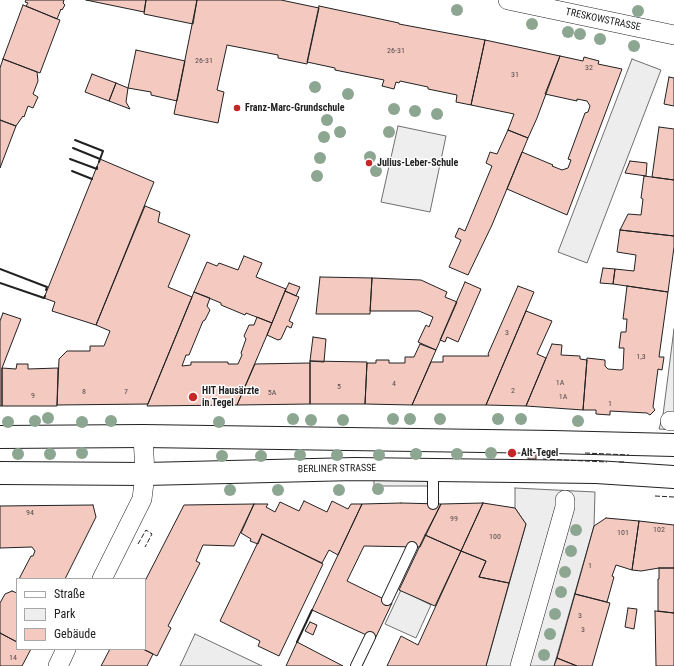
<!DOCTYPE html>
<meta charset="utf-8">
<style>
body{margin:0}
#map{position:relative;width:674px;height:666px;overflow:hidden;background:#fff;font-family:"Roboto Condensed",sans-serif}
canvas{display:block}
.legend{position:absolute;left:16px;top:578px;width:130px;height:72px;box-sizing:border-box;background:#fff;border:1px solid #a7a7a7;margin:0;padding:5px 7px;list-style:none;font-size:12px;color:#222}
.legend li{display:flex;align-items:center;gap:8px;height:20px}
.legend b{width:20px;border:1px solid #a7a7a7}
</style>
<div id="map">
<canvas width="674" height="666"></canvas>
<ul class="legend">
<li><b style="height:5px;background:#fff"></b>Straße</li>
<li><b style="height:11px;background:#eee"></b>Park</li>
<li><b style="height:11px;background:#f3c9c0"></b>Gebäude</li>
</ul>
</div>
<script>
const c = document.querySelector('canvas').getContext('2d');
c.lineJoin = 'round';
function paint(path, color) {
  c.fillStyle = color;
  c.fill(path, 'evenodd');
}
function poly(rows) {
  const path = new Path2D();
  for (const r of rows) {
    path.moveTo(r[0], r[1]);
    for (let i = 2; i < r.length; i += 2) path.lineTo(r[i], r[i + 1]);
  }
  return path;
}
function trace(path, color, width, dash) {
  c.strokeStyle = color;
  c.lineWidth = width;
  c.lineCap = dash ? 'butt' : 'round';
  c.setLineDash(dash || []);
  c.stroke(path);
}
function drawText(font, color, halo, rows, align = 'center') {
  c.font = font + ' "Roboto Condensed",sans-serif';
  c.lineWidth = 3;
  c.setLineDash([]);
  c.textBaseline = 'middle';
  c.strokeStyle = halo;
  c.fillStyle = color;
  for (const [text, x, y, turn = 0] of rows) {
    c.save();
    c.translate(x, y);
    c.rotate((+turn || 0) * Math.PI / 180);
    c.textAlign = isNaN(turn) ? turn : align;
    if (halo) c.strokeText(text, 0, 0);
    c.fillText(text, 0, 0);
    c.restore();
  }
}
const green = poly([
 [398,126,446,136,430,212,381,202,398,126]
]);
paint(green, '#eee');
trace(green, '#6f6f6f', 1);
const parking = poly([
 [632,59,661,70,587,263,558,252,632,59],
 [674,329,674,430,659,429,663,415,674,329],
 [429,479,429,486,374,486,374,480,429,479],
 [515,488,595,492,594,526,554,666,486,666,526,524,515,508,515,488],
 [401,590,431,605,416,638,385,624,401,590],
 [195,634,262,666,180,666,195,634]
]);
paint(parking, '#ededed');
trace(parking, '#6f6f6f', 1);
const building = poly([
 [26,0,64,0,63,3,65,5,62,10,61,9,57,19,26,6,28,3,25,2,26,0],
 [86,0,146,0,144,12,86,0],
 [146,0,197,0,193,24,144,14,146,0],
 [197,0,281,0,319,8,307,64,278,58,278,55,227,45,217,90,224,92,218,123,174,114,197,0],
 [23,5,60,20,40,73,3,59,23,5],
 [319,6,399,23,399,24,485,40,471,105,456,102,457,95,428,89,428,87,400,81,399,83,396,82,394,89,382,86,384,80,335,70,335,68,307,62,319,6],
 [485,40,560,56,537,118,528,138,508,130,514,114,471,105,485,40],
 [136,50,185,61,177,101,151,95,151,92,128,88,136,50],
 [560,56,583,61,584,57,599,61,598,64,622,69,567,215,507,189,522,152,553,165,552,166,562,170,568,168,571,160,568,159,585,113,588,112,590,106,587,101,577,99,577,101,545,94,560,56],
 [3,59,37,72,38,81,33,94,38,97,33,108,28,106,24,117,23,116,16,126,0,120,0,68,3,59],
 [92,74,116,83,109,101,85,92,92,74],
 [669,77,674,78,674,106,664,104,669,77],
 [116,83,128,88,126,102,130,109,109,101,116,83],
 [0,120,16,126,0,168,0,120],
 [659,127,674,129,674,180,652,177,659,127],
 [508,130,528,138,492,225,468,275,449,267,461,240,455,237,459,228,465,231,492,166,486,163,490,152,497,154,508,130],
 [100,159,154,182,96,325,52,311,55,302,44,298,100,159],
 [630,161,647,163,646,176,625,173,630,161],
 [644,176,674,180,674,236,620,230,628,214,641,215,643,199,641,198,644,176],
 [145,206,160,212,158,222,190,235,168,287,192,297,148,404,57,405,59,359,67,351,90,351,90,346,104,346,110,331,96,325,145,206],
 [620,230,674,236,674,247,668,292,613,284,615,269,634,271,636,255,617,252,620,230],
 [244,256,262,263,256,277,286,289,272,323,246,313,245,315,221,305,221,303,194,292,207,262,217,266,219,263,238,270,244,256],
 [603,268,615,269,613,284,600,283,603,268],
 [320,277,372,278,370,314,316,314,320,277],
 [372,278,421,280,447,292,445,297,457,302,436,350,418,342,426,325,429,327,433,317,419,311,370,311,372,278],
 [465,282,481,289,458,342,447,337,445,342,440,340,465,282],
 [289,283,300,287,296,296,285,291,289,283],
 [518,286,534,292,486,405,412,405,431,362,443,362,443,356,489,356,488,354,518,286],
 [627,286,668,292,659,357,664,357,662,370,658,369,653,407,655,410,650,415,647,413,610,411,610,415,596,414,596,410,583,410,587,358,605,360,605,366,608,369,621,370,623,369,624,348,619,348,621,332,626,332,627,319,623,319,627,286],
 [285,291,299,297,289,321,293,323,291,328,287,326,281,339,278,340,267,335,285,291],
 [194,292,210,298,207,306,210,310,205,320,203,321,189,355,186,355,182,366,191,365,191,362,228,362,228,364,238,364,242,355,241,353,246,339,244,336,249,325,254,325,257,317,272,323,267,335,237,405,147,406,194,292],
 [526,311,552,321,537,354,546,358,526,406,486,405,526,311],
 [3,313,21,319,2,368,2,406,0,406,0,321,3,313],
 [313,337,326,339,324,362,310,361,313,337],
 [420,344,436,350,412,405,365,404,367,363,376,363,376,360,389,360,389,363,405,363,405,357,414,357,420,344],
 [552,344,562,345,561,355,580,356,580,359,587,360,583,410,526,406,552,344],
 [310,361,367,362,365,404,310,404,310,361],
 [310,363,310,404,237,405,255,364,310,363],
 [17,364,28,364,28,369,58,368,57,406,2,406,2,368,16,369,17,364],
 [528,453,536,453,536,459,528,459,528,453],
 [304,501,327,512,332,501,348,509,351,504,362,504,338,555,329,550,322,563,262,534,258,544,250,541,251,539,241,533,254,504,268,504,266,507,275,512,280,502,299,511,304,501],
 [401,503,441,504,420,547,364,546,347,581,392,603,375,639,312,610,362,504,401,503],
 [483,503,515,508,526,524,509,583,479,577,486,561,461,551,483,503],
 [483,503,461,551,425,535,441,504,483,503],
 [254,504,234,546,203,545,196,561,200,563,168,626,171,628,157,656,143,649,145,649,145,581,184,505,254,504],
 [93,505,96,517,65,579,19,579,31,556,33,556,35,551,32,547,0,548,0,506,93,505],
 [606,518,639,521,632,570,616,565,612,576,614,577,607,602,575,594,594,526,606,518],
 [639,521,674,525,674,568,659,568,641,571,632,570,639,521],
 [262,534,323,564,279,656,258,646,260,641,220,621,262,534],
 [425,535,461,551,435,606,399,590,425,535],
 [461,551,486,561,479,577,509,583,486,666,387,666,401,636,418,645,461,551],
 [659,568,674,568,674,613,658,611,658,579,659,579,659,568],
 [12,591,17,593,17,642,0,633,0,603,5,594,12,591],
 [575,594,610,603,592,666,577,666,557,658,575,594],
 [628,608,637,609,634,629,625,627,628,608],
 [655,611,674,613,674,666,656,666,655,611],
 [310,622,317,625,313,635,305,631,310,622],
 [0,633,17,642,17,649,31,649,22,666,0,666,0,633],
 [297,642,343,666,286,666,297,642],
 [110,649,143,649,153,654,147,666,101,666,110,649],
 [557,658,577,666,554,666,557,658]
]);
paint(building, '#f3c9c0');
trace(building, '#222', 1);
const lane = poly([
 [433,469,433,504],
 [387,600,412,547],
 [356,666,370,637]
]);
const street = poly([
 [508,0,674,35],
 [670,421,674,421],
 [102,579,142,499,145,474,143,436],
 [58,666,66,649],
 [520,666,565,507,565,500]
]);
const secondary = poly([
 [0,437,143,436,553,442,674,445],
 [0,473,145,474,355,469,596,472,674,477]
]);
trace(lane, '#222', 12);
trace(street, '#222', 20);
trace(secondary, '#222', 24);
trace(lane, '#fff', 10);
trace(street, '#fff', 19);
trace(secondary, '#fff', 22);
trace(poly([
 [585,453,629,455],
 [543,459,607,462],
 [619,462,626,462],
 [655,496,674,497],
 [138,544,146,530,152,534,145,547]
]), '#222', 1, [5, 2]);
trace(poly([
 [75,140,103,151,99,162],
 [73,148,100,159],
 [70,159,97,169,97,167],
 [72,171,92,179],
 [0,269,47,287,46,290],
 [0,283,44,298,45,296],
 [297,642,312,610]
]), '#222', 2);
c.fillStyle = '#8da692';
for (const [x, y] of [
 [457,10],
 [638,11],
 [532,24],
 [568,32],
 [580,34],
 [600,39],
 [634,46],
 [315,87],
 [348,94],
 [394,109],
 [415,111],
 [437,114],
 [327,120],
 [340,132],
 [389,132],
 [324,137],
 [370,157],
 [320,158],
 [376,171],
 [317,176],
 [48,418],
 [293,419],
 [393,419],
 [410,419],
 [440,419],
 [498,419],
 [521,419],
 [311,420],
 [343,420],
 [35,421],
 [111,421],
 [578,421],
 [8,422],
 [82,422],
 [219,422],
 [82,453],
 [491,453],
 [18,454],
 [50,454],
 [416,454],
 [457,454],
 [300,455],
 [337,455],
 [379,455],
 [222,456],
 [261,456],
 [378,489],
 [230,490],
 [278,490],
 [339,490],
 [576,530],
 [571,551],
 [565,572],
 [561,592],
 [555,614],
 [550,634],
 [544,655]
]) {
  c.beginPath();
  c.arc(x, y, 6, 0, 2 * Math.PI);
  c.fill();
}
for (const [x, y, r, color] of [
 [237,108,4,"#c62828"],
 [369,163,4,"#c62828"],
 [193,397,5,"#c62828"],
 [512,453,5,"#c62828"]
]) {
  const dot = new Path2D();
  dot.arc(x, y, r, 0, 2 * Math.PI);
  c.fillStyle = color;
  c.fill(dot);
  trace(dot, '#fff', 1.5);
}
drawText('8px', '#564c4a', null, [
 ["26-31",396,51],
 ["26-31",204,61],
 ["32",589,68],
 ["31",515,75],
 ["3",507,333],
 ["1,3",641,357],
 ["1A",560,383],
 ["4",394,384],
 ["5",339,387],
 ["2",513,391],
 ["8",84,392],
 ["7",126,392],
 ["5A",272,393],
 ["9",33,396],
 ["1A",563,397],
 ["1",610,404],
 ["94",30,513],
 ["99",454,519],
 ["102",659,530],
 ["101",623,533],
 ["100",495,537],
 ["1",590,566],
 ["3",580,616],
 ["3",583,630],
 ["14",13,658]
]);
drawText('10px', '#222', '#fff', [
 ["TRESKOWSTRASSE",603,20,12],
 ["BERLINER STRASSE",337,469,-1]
]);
drawText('bold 10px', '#222', '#fff', [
 ["Franz-Marc-Grundschule",245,108],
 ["Julius-Leber-Schule",377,163],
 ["HIT Hausärzte",202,391],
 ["in Tegel",202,403],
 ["Alt-Tegel",521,453]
], 'left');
</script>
